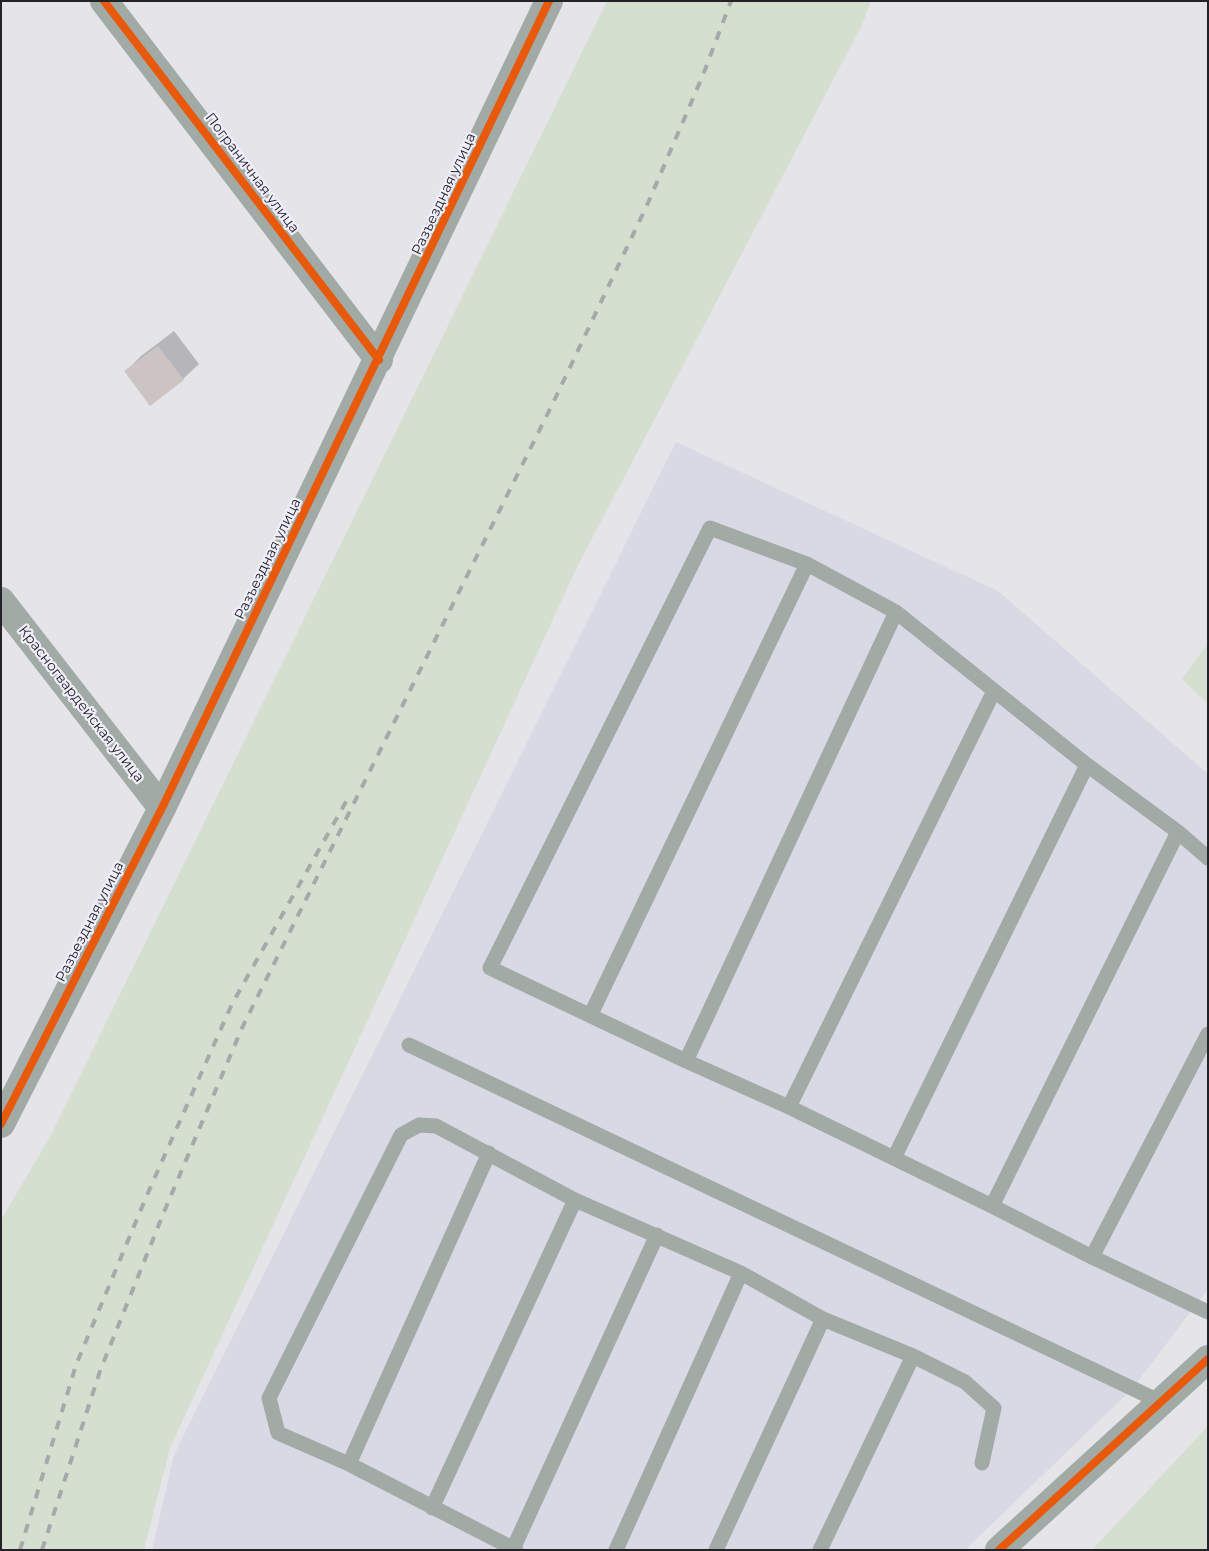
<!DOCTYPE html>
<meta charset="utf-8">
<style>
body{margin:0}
#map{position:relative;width:1209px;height:1551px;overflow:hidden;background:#e4e4e9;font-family:Montserrat,sans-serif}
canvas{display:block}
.frame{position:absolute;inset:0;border:2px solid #232327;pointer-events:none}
</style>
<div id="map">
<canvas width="1209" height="1551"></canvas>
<div class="frame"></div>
</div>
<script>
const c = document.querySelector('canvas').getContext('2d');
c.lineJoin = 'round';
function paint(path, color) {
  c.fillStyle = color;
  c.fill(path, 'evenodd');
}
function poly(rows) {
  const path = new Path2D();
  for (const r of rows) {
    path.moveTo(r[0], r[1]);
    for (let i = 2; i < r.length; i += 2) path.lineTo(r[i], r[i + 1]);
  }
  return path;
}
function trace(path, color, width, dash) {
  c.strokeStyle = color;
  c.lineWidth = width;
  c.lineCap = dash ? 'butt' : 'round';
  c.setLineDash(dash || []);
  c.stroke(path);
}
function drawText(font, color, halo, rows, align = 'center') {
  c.font = font + ' Montserrat,sans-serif';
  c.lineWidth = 4.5;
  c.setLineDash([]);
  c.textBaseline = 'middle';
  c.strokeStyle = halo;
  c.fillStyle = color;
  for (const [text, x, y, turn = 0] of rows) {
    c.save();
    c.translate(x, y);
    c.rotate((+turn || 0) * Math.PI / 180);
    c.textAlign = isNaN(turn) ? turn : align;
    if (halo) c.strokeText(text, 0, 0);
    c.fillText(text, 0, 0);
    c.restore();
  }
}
paint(poly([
 [676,442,998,591,1208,774,1208,1289,1132,1389,965,1550,152,1550,174,1455]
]), '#d9d9e5');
paint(poly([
 [607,1,871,1,862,25,578,565,170,1448,144,1550,1,1550,1,1220,50,1137],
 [1208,643,1208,704,1182,679],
 [1208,1426,1208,1550,1092,1550]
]), '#d5dfcf');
paint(poly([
 [174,331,199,364,183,379,126,371,141,356]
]), '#0003');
paint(poly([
 [158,346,184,380,150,406,124,371]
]), '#cbc4c2');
trace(poly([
 [807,564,896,612,1087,765,1178,832,1208,858],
 [591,1014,807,564,710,528,490,968,686,1061,789,1107,992,1206,1092,1257,1208,1312],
 [409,1045,1161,1402],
 [686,1061,896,612],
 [789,1107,994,691],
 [894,1158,1087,765],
 [992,1206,1178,832],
 [1092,1257,1208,1034],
 [349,1464,489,1153],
 [432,1508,575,1200],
 [513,1549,657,1235],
 [516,1550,349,1464,278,1433,269,1398,401,1135,419,1125,436,1126,575,1200,741,1273,823,1319,913,1356,965,1382,994,1408,982,1463],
 [616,1550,741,1273],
 [716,1550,823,1319],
 [820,1550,913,1356]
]), '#a2aaa5', 15);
trace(poly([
 [104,1,379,360],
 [1,601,162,808],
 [1,1124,162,808,549,1],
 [999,1550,1208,1359]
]), '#a2aaa5', 28);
trace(poly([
 [20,1550,76,1365,147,1195,232,1004,347,800],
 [42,1550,100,1371,164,1212,242,1028,553,403,648,203,703,75,731,1]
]), '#a6a9a9', 4, [9, 9]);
trace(poly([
 [104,1,379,360],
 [1,1124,162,808,549,1],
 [999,1550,1208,1359]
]), '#e8590c', 8);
drawText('14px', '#232327', '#efeef9', [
 ["Пограничная улица",252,173,53],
 ["Разъездная улица",444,194,-65],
 ["Разъездная улица",268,559,-64],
 ["Красногвардейская улица",81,704,52],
 ["Разъездная улица",90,922,-63]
]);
</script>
